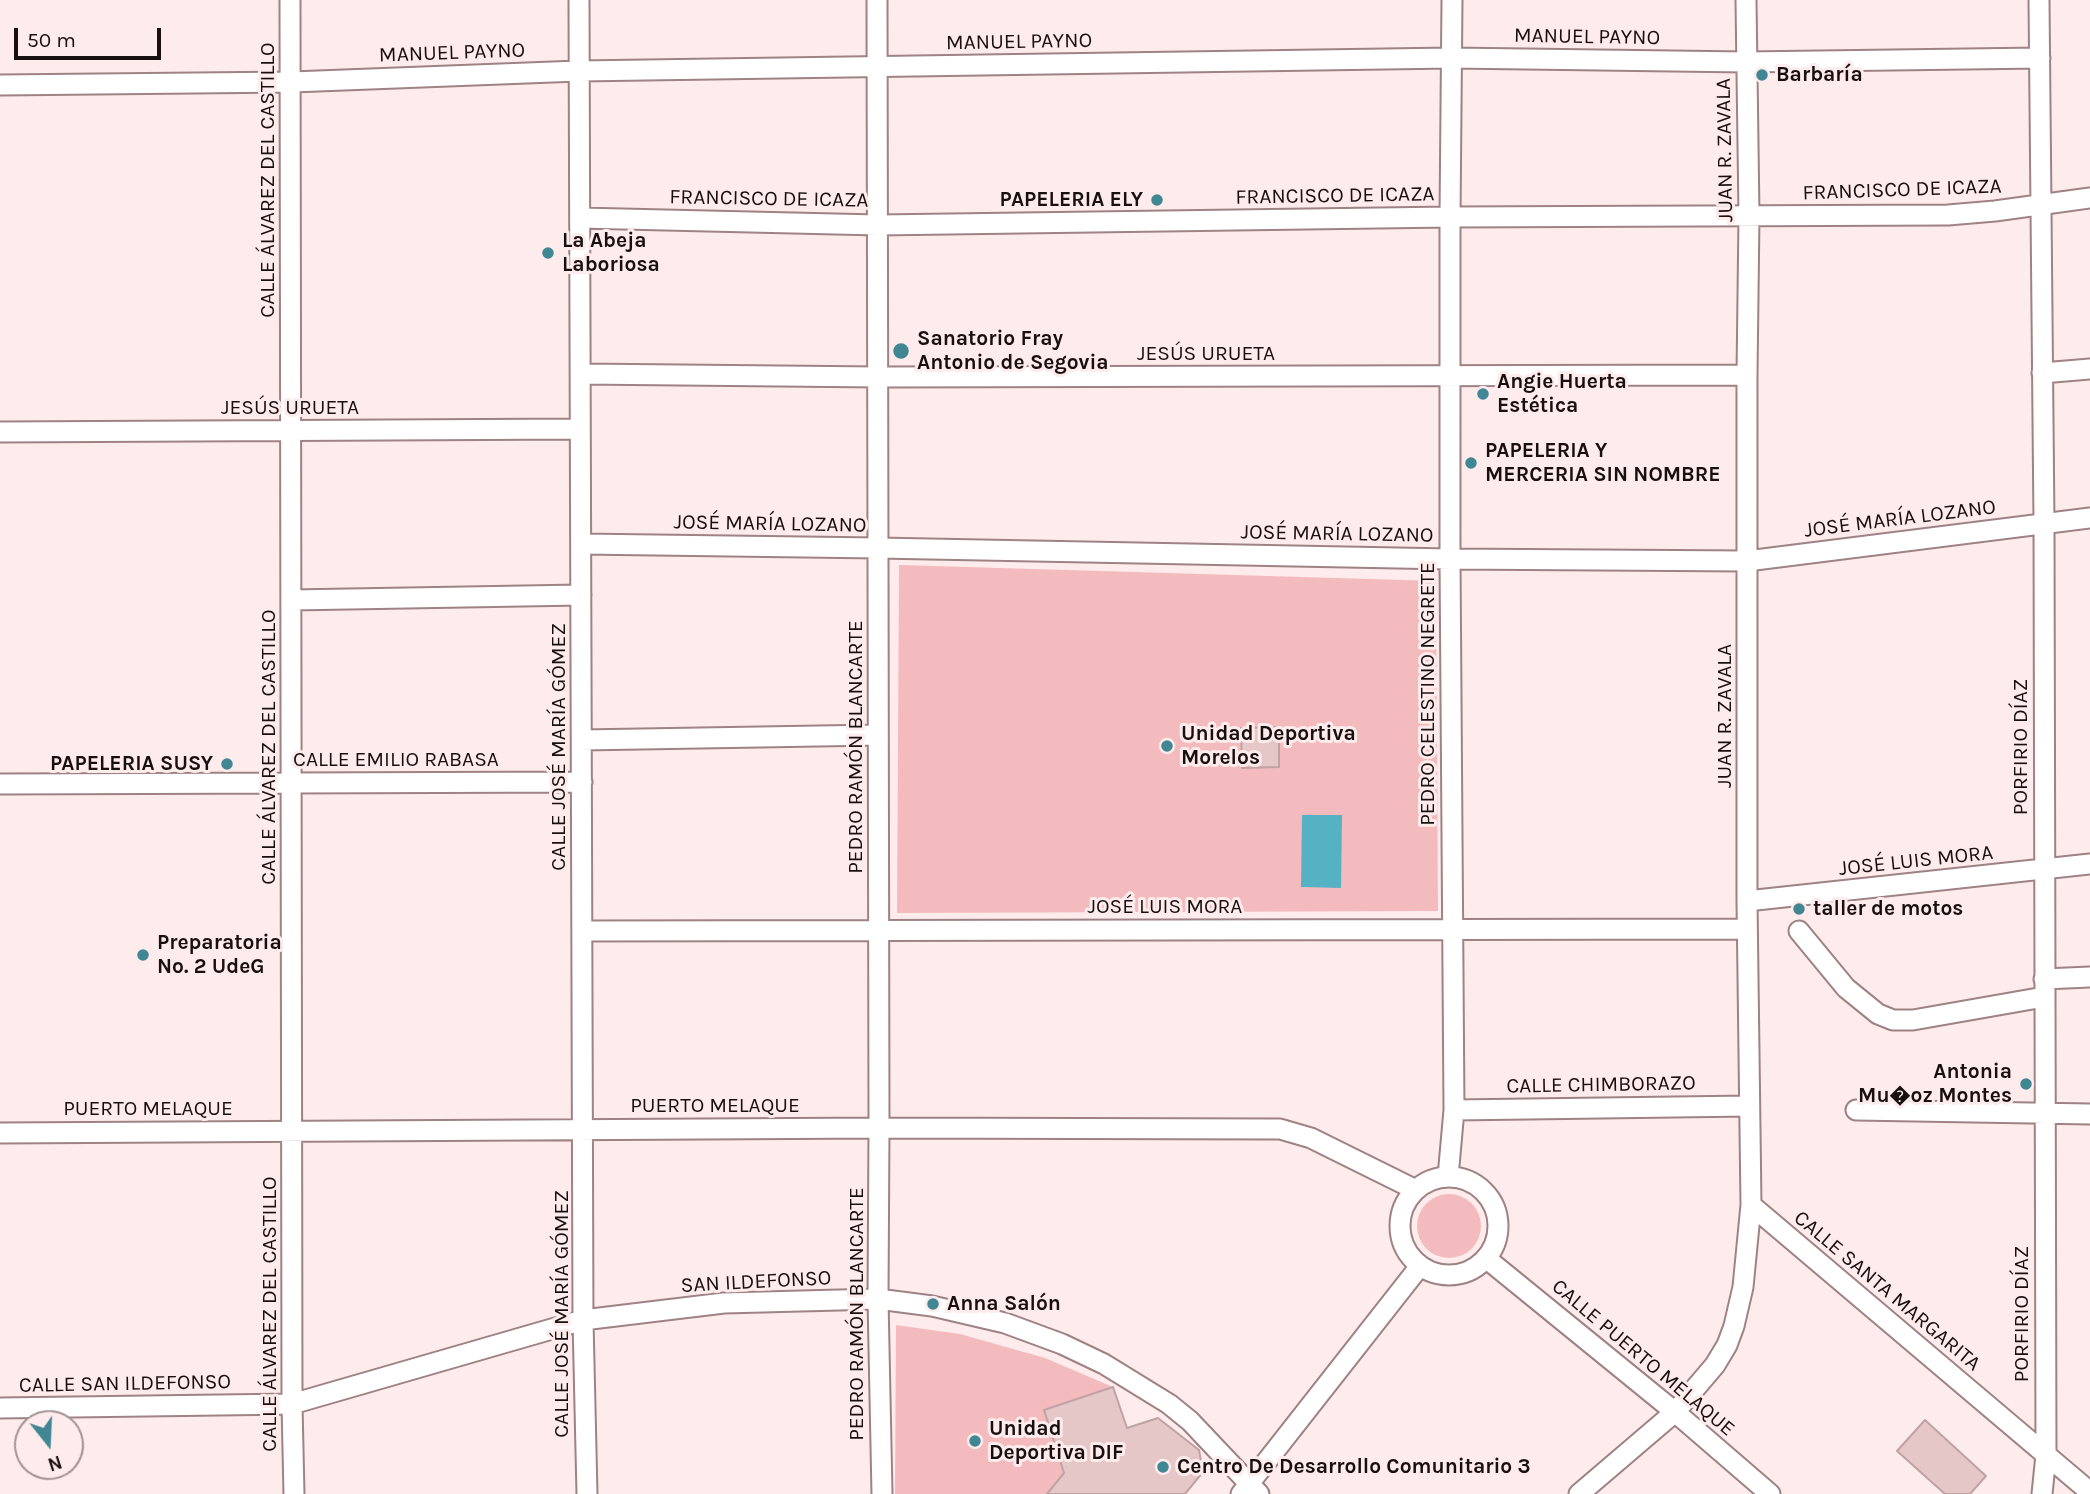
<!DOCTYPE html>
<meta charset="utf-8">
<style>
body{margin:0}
#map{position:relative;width:2090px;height:1494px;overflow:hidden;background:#feebeb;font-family:Karla,sans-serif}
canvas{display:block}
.north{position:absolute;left:14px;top:1410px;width:70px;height:70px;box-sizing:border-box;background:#feebeb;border:2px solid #a29393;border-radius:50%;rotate:162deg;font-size:19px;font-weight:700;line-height:28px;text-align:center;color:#180f0f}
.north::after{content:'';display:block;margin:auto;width:24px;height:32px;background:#418693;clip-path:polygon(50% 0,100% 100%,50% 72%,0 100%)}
.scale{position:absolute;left:14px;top:28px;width:147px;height:32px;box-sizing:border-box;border:4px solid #180f0f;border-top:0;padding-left:9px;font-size:21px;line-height:24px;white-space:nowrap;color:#180f0f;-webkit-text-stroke:5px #feebeb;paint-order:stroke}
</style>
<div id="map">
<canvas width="2090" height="1494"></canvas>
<div class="north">N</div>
<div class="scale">50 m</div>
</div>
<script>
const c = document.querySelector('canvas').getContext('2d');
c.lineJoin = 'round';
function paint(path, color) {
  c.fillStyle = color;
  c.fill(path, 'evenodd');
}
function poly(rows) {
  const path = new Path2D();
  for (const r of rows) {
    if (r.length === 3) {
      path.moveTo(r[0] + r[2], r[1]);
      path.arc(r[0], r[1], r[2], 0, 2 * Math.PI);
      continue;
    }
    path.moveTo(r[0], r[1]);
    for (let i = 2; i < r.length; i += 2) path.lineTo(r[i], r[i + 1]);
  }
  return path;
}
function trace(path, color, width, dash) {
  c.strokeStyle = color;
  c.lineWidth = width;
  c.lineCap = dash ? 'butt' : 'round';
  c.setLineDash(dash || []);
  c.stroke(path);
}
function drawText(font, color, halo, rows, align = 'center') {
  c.font = font + ' Karla,sans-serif';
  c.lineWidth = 6;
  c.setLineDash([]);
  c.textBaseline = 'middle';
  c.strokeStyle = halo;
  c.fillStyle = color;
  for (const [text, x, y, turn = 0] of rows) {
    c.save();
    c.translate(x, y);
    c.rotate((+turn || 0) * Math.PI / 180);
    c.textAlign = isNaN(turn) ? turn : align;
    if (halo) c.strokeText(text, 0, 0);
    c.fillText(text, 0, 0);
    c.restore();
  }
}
paint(poly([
 [899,565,1436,581,1438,911,897,913],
 [1449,1226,32],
 [896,1325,960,1334,1045,1358,1113,1387,1044,1410,1064,1473,1047,1494,895,1494]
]), '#f4bbbe');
paint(poly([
 [1302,815,1342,815,1341,888,1301,887]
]), '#55b2c2');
const building = poly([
 [1279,727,1279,767,1242,768,1241,728,1279,727],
 [1113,1387,1127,1428,1158,1418,1199,1450,1203,1472,1185,1494,1047,1494,1064,1473,1044,1410,1113,1387],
 [1925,1420,1986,1476,1970,1494,1945,1494,1897,1451,1925,1420]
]);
paint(building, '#e5c7c8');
trace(building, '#bfa2a3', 2);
const street = poly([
 [290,0,292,1404,294,1494],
 [579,0,583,1320,587,1494],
 [877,0,879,1128,878,1299,882,1494],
 [2039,0,2044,523,2046,1455,2042,1494],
 [0,85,292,82,579,71,1452,58,1746,62,2040,58],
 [580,218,878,225,1450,217,1948,215,1995,211,2090,198],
 [2042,373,2090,369],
 [581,374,879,377,1747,375],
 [0,432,580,429],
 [581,544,878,548,1450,559,1747,561,2090,518],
 [291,600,581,595],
 [582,740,878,735],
 [0,784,582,782],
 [1747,901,2090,864],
 [583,931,1747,929],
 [1799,931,1846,988,1878,1014,1893,1020,1913,1020,2044,997],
 [2044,979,2090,977],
 [1454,1110,1749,1106],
 [1856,1110,2090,1114],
 [0,1133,879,1128,1280,1129,1311,1138,1416,1190],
 [1448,1177,1454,1110,1450,559,1450,217,1452,0],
 [1449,1226,49],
 [1751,1205,2090,1492],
 [1487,1259,1675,1412,1770,1494],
 [0,1408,292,1404,583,1320,724,1303,878,1299,932,1306,1005,1323,1062,1344,1104,1364,1169,1404,1190,1421,1259,1494],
 [1241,1494,1420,1266],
 [1579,1494,1675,1412,1715,1365,1727,1345,1734,1326,1743,1287,1751,1205,1747,901,1747,375,1749,216,1746,0]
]);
trace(street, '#9e8284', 23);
trace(street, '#fff', 19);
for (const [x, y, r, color] of [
 [1762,75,7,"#418693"],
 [1157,200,7,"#418693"],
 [548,253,7,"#418693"],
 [901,351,9,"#418693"],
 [1483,394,7,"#418693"],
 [1471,463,7,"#418693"],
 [1167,746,7,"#418693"],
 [227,764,7,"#418693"],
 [1799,909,7,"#418693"],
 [143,955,7,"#418693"],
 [2026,1084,7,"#418693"],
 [933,1304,7,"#418693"],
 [975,1441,7,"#418693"],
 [1163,1467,7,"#418693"]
]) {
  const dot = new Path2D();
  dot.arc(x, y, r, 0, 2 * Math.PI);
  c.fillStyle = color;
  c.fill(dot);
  trace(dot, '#feebeb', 2.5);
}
drawText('21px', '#180f0f', '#feebeb', [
 ["MANUEL PAYNO",1587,37,1],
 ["MANUEL PAYNO",1019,42,-1],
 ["MANUEL PAYNO",452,53,-2],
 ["JUAN R. ZAVALA",1725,150,-91],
 ["CALLE ÁLVAREZ DEL CASTILLO",268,180,-90],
 ["FRANCISCO DE ICAZA",1902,190,-2],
 ["FRANCISCO DE ICAZA",1335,196,-1],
 ["FRANCISCO DE ICAZA",769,199,1],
 ["JESÚS URUETA",1206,354],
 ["JESÚS URUETA",290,408],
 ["JOSÉ MARÍA LOZANO",1900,519,-7],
 ["JOSÉ MARÍA LOZANO",770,524,1],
 ["JOSÉ MARÍA LOZANO",1337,534,1],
 ["PEDRO CELESTINO NEGRETE",1428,694,-90],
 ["JUAN R. ZAVALA",1725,716,-90],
 ["CALLE ÁLVAREZ DEL CASTILLO",269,747,-90],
 ["CALLE JOSÉ MARÍA GÓMEZ",559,747,-90],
 ["PEDRO RAMÓN BLANCARTE",856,747,-90],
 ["PORFIRIO DÍAZ",2021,747,-90],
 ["CALLE EMILIO RABASA",396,760],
 ["JOSÉ LUIS MORA",1916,861,-6],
 ["JOSÉ LUIS MORA",1165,907],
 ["CALLE CHIMBORAZO",1601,1085,-1],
 ["PUERTO MELAQUE",715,1106],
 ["PUERTO MELAQUE",148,1109],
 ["SAN ILDEFONSO",756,1282,-3],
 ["CALLE SANTA MARGARITA",1887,1291,40],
 ["CALLE ÁLVAREZ DEL CASTILLO",270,1314,-90],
 ["CALLE JOSÉ MARÍA GÓMEZ",562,1314,-90],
 ["PEDRO RAMÓN BLANCARTE",857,1314,-90],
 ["PORFIRIO DÍAZ",2022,1314,-90],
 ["CALLE PUERTO MELAQUE",1643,1358,40],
 ["CALLE SAN ILDEFONSO",125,1384,-1]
]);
drawText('bold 21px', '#180f0f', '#feebeb', [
 ["Barbaría",1776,75],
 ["PAPELERIA ELY",1143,200,"right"],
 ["La Abeja",562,241],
 ["Laboriosa",562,265],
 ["Sanatorio Fray",917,339],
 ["Antonio de Segovia",917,363],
 ["Angie Huerta",1497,382],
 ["Estética",1497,406],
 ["PAPELERIA Y",1485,451],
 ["MERCERIA SIN NOMBRE",1485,475],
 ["Unidad Deportiva",1181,734],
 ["Morelos",1181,758],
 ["PAPELERIA SUSY",213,764,"right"],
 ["taller de motos",1813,909],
 ["Preparatoria",157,943],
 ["No. 2 UdeG",157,967],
 ["Antonia",2012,1072,"right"],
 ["Mu�oz Montes",2012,1096,"right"],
 ["Anna Salón",947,1304],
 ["Unidad",989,1429],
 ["Deportiva DIF",989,1453],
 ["Centro De Desarrollo Comunitario 3",1177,1467]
], 'left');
</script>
